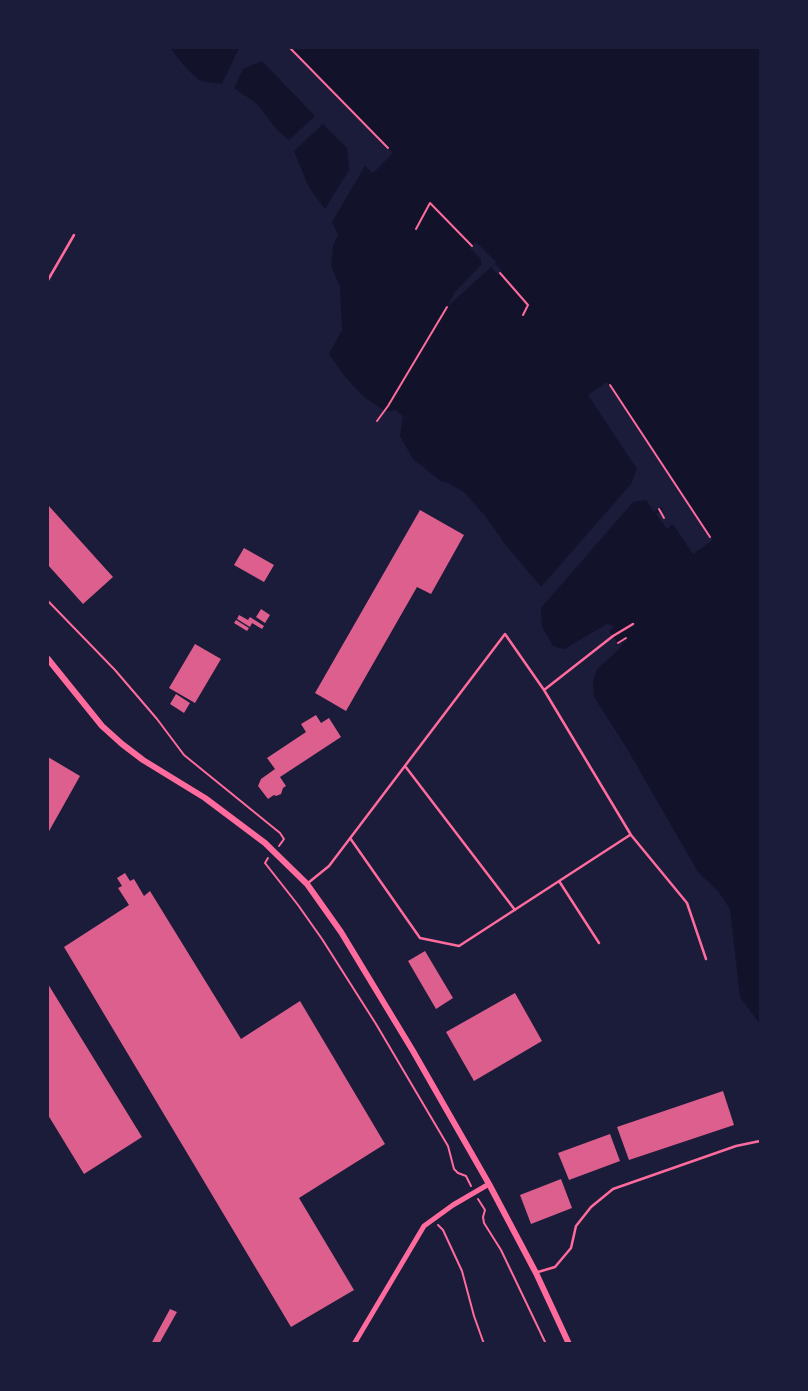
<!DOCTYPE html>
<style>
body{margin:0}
#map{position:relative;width:808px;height:1391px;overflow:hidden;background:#1b1b3a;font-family:"Golos Text",sans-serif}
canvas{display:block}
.frame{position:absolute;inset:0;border:49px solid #1b1b3a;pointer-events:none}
</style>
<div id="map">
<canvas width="808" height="1391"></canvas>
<div class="frame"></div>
</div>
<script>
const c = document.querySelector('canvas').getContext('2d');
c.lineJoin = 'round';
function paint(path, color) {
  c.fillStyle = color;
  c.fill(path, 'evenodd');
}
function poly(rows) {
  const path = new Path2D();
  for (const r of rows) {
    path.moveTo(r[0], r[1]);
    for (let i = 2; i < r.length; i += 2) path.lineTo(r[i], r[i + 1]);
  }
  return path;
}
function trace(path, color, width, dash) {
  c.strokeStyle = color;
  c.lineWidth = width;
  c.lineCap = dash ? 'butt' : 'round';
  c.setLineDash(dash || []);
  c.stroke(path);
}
paint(poly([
 [167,48,760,48,760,1030,736,997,725,903,700,883,591,697,587,680,618,643,607,628,571,648,556,651,538,620,541,608,536,588,466,501,413,459,400,436,403,416,395,410,385,411,365,398,345,377,329,354,342,330,339,291,326,266,336,234,305,187,296,157,243,98,215,86,194,83]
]), '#12122b');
paint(poly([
 [164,48,170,48,186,68,200,81,222,84,239,48,290,48,393,153,373,173,365,166,332,222,338,235,333,246,331,266,340,287,342,330,341,332,340,329,336,292,323,266,333,235,303,189,293,158,290,155,291,153,284,145,282,146,242,100,214,88,195,85,190,82,167,54],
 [262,61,315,116,289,140,278,131,256,103,234,88,243,69],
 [323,124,347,148,349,170,325,209,313,193,307,183,294,151],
 [476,242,496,262,495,264,502,271,498,275,491,267,447,307,455,292,481,265,481,259,470,248],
 [607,382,713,540,693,554,673,524,667,529,656,514,663,509,662,507,654,512,646,500,633,502,541,608,542,627,553,646,564,649,607,624,615,627,607,632,606,632,572,651,556,653,554,652,536,620,537,612,541,608,538,605,534,589,464,503,436,481,446,482,464,492,486,517,505,544,541,587,631,484,637,469,588,395],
 [628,637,618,650,597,669,593,681,594,697,626,747,698,872,718,891,730,909,740,997,760,1024,760,1032,758,1031,734,997,723,904,698,884,614,736,589,697,584,680,586,671,602,656]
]), '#1b1b3a');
paint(poly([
 [48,505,113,577,83,604,48,565],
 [420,510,464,535,431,594,417,587,346,711,315,693],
 [244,548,274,565,264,582,234,565],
 [261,609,270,615,265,623,256,617],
 [239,615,248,620,250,617,264,626,262,629,252,623,250,627,237,619],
 [236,620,249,628,247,631,234,623],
 [195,644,221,659,195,703,169,688],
 [176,694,190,703,184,713,170,704],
 [316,715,321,723,329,718,341,737,280,777,286,786,283,788,281,794,276,796,274,795,268,799,258,786,261,779,275,769,267,758,306,732,301,724],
 [48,757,80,776,48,833],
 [125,873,130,881,134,879,144,896,150,891,241,1039,300,1001,385,1144,299,1198,354,1290,291,1327,64,947,129,905,118,888,122,886,117,878],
 [425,951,453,998,436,1009,408,961],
 [48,984,142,1137,84,1174,48,1115],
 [515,993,542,1041,474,1081,446,1032],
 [723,1091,734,1125,629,1160,617,1127],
 [610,1134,620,1161,569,1180,558,1153],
 [561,1179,572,1208,531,1224,520,1195],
 [170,1309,177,1312,159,1344,151,1344]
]), '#dd5f8e');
trace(poly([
 [290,48,388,148],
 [416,229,430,203,472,246],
 [500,273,528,305,523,315],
 [610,385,710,537],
 [377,421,388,406,447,307],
 [659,509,664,518],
 [48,601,115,670,157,719,184,755,280,833,284,839,279,846],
 [618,643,626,638],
 [268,858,265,863,298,905,322,939,376,1024,448,1146,454,1169,458,1173,466,1176,471,1186],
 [478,1199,485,1210,483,1217,484,1223,501,1250,546,1344],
 [438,1225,443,1230,462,1271,474,1316,484,1344]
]), '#ff6b9d', 2);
trace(poly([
 [48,280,74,235],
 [544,690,613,636,633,624],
 [405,766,515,910],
 [350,838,420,938,459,946,630,835],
 [559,881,599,943],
 [308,883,329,866,505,634,544,690,631,835,687,903,706,959],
 [538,1272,555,1267,571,1248,576,1226,591,1207,613,1189,736,1146,760,1141]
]), '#ff6b9d', 2.5);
trace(poly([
 [354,1344,424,1226,453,1205,489,1184]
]), '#ff6b9d', 5);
trace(poly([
 [48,659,102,726,122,744,143,760,205,798,265,843,307,884,341,932,413,1051,489,1184,536,1273,569,1344]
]), '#ff6b9d', 6);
</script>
